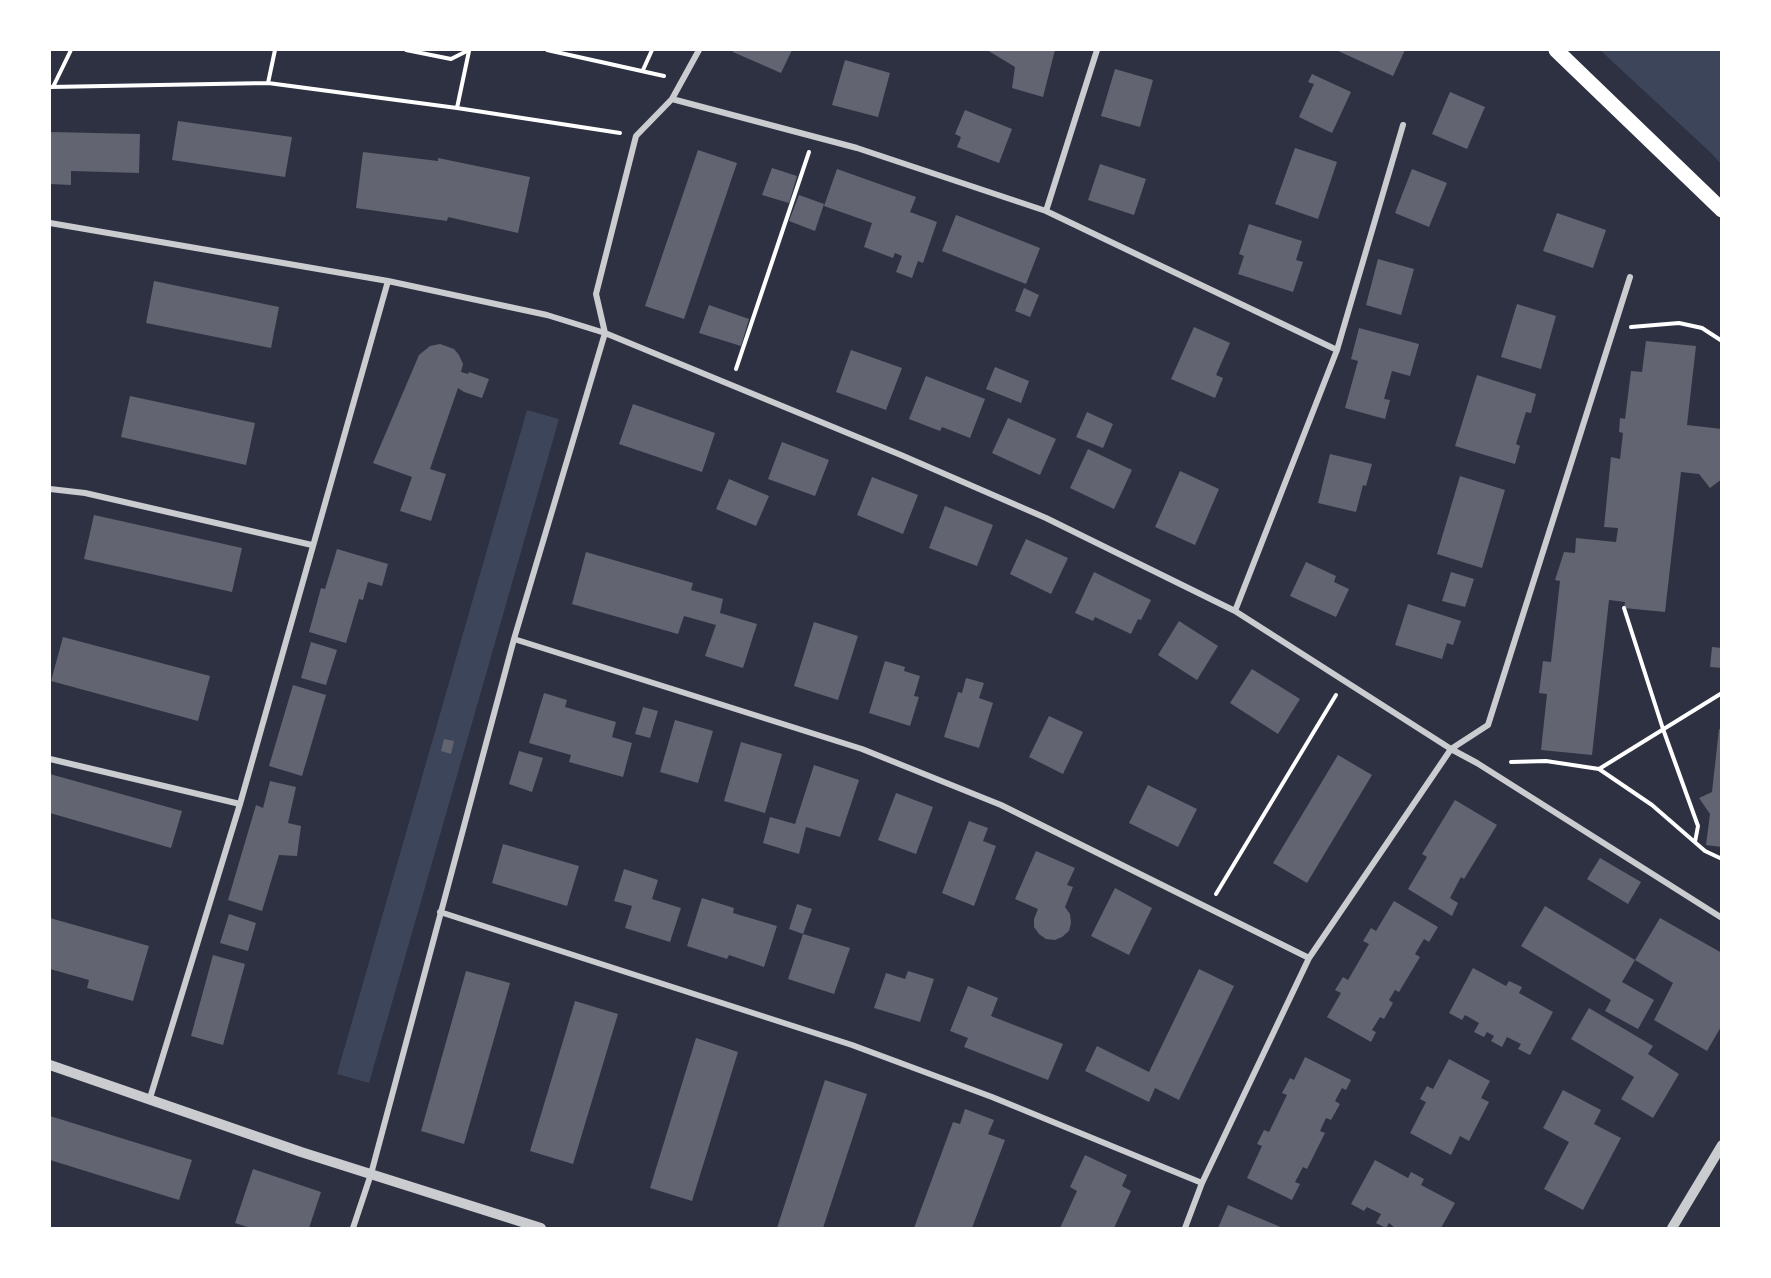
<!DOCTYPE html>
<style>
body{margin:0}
#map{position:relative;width:1771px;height:1278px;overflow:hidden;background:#2d3142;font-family:Helvetica,sans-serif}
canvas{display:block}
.frame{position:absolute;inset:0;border:51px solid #fff;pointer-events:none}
</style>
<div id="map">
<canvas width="1771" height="1278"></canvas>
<div class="frame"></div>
</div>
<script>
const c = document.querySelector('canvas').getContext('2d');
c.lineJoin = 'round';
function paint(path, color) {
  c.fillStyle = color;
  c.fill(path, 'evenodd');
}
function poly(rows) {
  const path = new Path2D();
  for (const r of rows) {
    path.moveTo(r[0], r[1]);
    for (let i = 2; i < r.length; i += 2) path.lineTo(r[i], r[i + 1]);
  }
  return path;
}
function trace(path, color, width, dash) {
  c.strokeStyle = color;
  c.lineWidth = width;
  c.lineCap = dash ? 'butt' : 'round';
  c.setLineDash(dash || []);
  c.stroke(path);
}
paint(poly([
 [1600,50,1721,50,1721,164,1711,153],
 [527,410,559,419,369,1083,337,1074]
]), '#3c4559');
paint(poly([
 [733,50,792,50,781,73,733,52],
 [987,50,1055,50,1043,97,1012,88,1015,67],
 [1336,50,1405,50,1393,76],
 [845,60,890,73,878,117,832,105],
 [1115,69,1153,80,1140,127,1101,116],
 [1312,74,1351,92,1332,133,1299,117,1314,84,1308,82],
 [1450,92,1485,107,1467,149,1432,134],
 [965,110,1012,129,999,163,957,147,961,137,955,134],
 [178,121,292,137,285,177,172,160],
 [50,132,140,134,139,173,71,171,71,185,50,184],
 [1295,148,1337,162,1318,219,1275,204],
 [698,150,737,163,684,319,645,306],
 [363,152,438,161,438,158,530,177,518,233,448,217,447,221,356,208],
 [1100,164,1146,179,1134,215,1088,200],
 [772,168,797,176,789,203,762,195],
 [837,169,916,197,910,212,937,222,923,263,918,261,912,278,896,272,902,256,895,253,893,258,864,247,872,223,824,206],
 [1412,169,1447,183,1429,227,1395,213],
 [799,195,824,204,815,231,789,221],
 [1557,213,1606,230,1593,268,1543,251],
 [956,215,1040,248,1026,284,942,251],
 [1249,224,1302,241,1296,260,1303,262,1293,292,1238,274,1244,256,1239,254],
 [1378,259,1414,269,1401,315,1366,305],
 [154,281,279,307,271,348,146,323],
 [1024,288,1039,295,1030,317,1015,311],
 [1517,304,1556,316,1541,369,1501,357],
 [709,305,749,319,741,346,699,333],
 [1194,327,1230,343,1216,375,1223,378,1215,398,1171,379],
 [1359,328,1419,344,1410,376,1392,371,1384,399,1390,400,1385,419,1345,408,1358,361,1351,359],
 [1646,341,1696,346,1687,425,1722,429,1722,479,1710,488,1699,474,1681,472,1665,612,1624,608,1625,602,1609,600,1592,755,1541,750,1547,694,1539,693,1543,661,1551,662,1560,581,1555,580,1564,552,1575,553,1576,538,1616,542,1618,528,1604,527,1611,457,1620,459,1623,433,1619,432,1620,418,1625,419,1631,371,1642,372],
 [440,344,454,349,459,355,463,364,461,372,468,374,469,372,489,379,482,398,464,392,458,388,430,469,446,474,431,521,400,511,412,477,373,463,419,355,430,346],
 [851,350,902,368,886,410,836,392],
 [995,367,1029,381,1021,403,986,389],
 [1477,375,1536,394,1531,413,1526,412,1516,444,1520,446,1515,464,1455,446],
 [926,376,985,399,970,438,942,427,940,431,909,419],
 [130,396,255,423,246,465,121,437],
 [633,404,715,433,702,472,619,444],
 [1087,412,1113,424,1103,448,1076,437],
 [1008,418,1056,439,1040,475,992,453],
 [782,442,829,460,815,496,768,479],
 [1088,449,1132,470,1114,509,1070,488],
 [1330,454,1372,464,1366,486,1363,485,1356,512,1318,503],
 [1180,471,1219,489,1195,545,1155,527],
 [1460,476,1505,490,1482,568,1437,554],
 [872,477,918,495,903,534,857,515],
 [729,479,769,496,756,526,716,509],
 [945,506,993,525,977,566,929,548],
 [94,515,242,548,232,592,84,559],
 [1026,539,1068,558,1051,594,1010,574],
 [337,549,388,564,382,586,368,582,363,600,359,599,346,643,309,632,321,588,325,589],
 [586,552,693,583,691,590,723,599,720,613,757,624,743,668,705,656,716,625,684,616,678,634,572,604],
 [1306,562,1336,576,1334,582,1349,589,1336,617,1290,596],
 [1094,572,1151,600,1141,620,1138,619,1131,634,1095,617,1093,621,1075,613],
 [1451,572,1474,579,1465,607,1442,601],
 [1408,604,1461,621,1453,645,1447,643,1442,659,1395,645],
 [1179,621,1218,646,1197,680,1158,655],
 [814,622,858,636,838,700,794,686],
 [63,637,210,676,198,721,51,681],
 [311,642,337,650,326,685,301,678],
 [1712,647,1722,648,1722,668,1710,667],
 [885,661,905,667,904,671,920,676,914,696,919,697,910,726,869,713],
 [1252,669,1300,699,1278,734,1230,703],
 [966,678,984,683,979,698,993,703,979,748,944,737,958,692,962,693],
 [293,685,326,695,302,776,269,766],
 [544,693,567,700,565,707,616,722,612,737,632,743,623,777,569,762,571,755,529,743],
 [643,707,658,711,650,738,635,734],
 [1049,716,1083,732,1063,774,1029,757],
 [675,720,713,731,698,783,660,772],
 [1719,729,1722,729,1722,847,1706,845,1710,814,1699,798,1712,792],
 [444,739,454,741,451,754,441,751],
 [741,742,782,754,765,813,724,801],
 [519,751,543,758,532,792,509,784],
 [1338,755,1372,775,1307,883,1273,863],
 [814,765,859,780,840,837,806,827,799,854,763,843,770,817,795,824],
 [50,774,182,811,171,848,50,813],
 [270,781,296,787,288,823,301,826,297,856,279,855,262,911,228,900,256,805,263,808],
 [1148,785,1197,809,1178,847,1129,823],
 [896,793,933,807,916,854,878,840],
 [1455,800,1497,825,1464,879,1461,877,1450,898,1458,903,1452,916,1408,889,1427,857,1422,854],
 [969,821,988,828,983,841,996,846,974,906,942,893],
 [503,844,579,866,567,906,492,883],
 [1036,851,1075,868,1067,885,1073,887,1065,907,1070,914,1071,923,1069,931,1062,937,1055,940,1046,939,1039,934,1034,927,1034,919,1038,909,1015,899],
 [1600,858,1641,882,1628,904,1587,879],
 [624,869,658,880,652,899,681,908,670,942,625,928,632,906,614,901],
 [1115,888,1152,908,1129,955,1091,936],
 [702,898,734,908,733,913,777,926,764,967,729,955,727,959,687,946],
 [1394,901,1438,927,1429,942,1424,939,1415,954,1420,957,1399,992,1395,990,1389,1000,1393,1003,1384,1019,1380,1017,1372,1030,1376,1032,1371,1042,1327,1017,1341,993,1335,990,1343,977,1348,980,1369,944,1363,941,1371,928,1376,931],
 [797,904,812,909,803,934,789,929],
 [1545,906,1635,960,1622,982,1654,1000,1638,1029,1605,1011,1611,1000,1521,946],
 [229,914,256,923,248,951,220,943],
 [50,918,149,946,133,1001,87,988,89,980,50,969],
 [1660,918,1722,953,1722,1025,1707,1051,1654,1020,1673,983,1635,960],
 [803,934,850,948,834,994,788,979],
 [213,955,245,964,223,1045,191,1036],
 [1473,968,1506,986,1509,981,1522,987,1519,993,1553,1012,1530,1055,1518,1049,1521,1044,1507,1037,1502,1047,1491,1041,1494,1036,1487,1032,1484,1037,1474,1032,1479,1023,1465,1015,1462,1020,1449,1013],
 [1199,969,1234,986,1179,1100,1155,1088,1149,1102,1085,1071,1097,1046,1149,1072],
 [466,971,510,983,464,1144,421,1131],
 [908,971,934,979,920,1022,874,1008,886,973,905,979],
 [968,986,998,998,991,1016,1063,1044,1048,1080,964,1047,968,1038,950,1031],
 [575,1001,618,1014,573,1164,530,1151],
 [1589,1008,1653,1046,1648,1054,1679,1074,1653,1118,1621,1099,1634,1077,1571,1039],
 [696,1038,738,1052,692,1201,650,1188],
 [1305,1057,1351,1080,1346,1090,1342,1088,1335,1101,1340,1104,1331,1120,1326,1118,1320,1131,1325,1133,1307,1169,1303,1167,1295,1182,1300,1184,1292,1200,1247,1178,1262,1146,1257,1144,1264,1130,1269,1132,1287,1095,1282,1093,1290,1078,1294,1080],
 [1449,1059,1490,1081,1481,1098,1489,1102,1469,1141,1460,1136,1451,1155,1410,1133,1426,1102,1420,1099,1427,1086,1433,1089],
 [825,1080,867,1094,823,1228,777,1228],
 [1563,1090,1601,1110,1594,1124,1621,1138,1583,1210,1544,1189,1569,1142,1543,1128],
 [965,1109,994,1120,988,1134,1005,1140,972,1228,914,1228,953,1122,960,1124],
 [50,1116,192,1160,179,1200,50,1160],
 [1085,1155,1127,1175,1122,1186,1131,1191,1114,1228,1060,1228,1077,1191,1070,1187],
 [1375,1160,1408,1178,1411,1172,1424,1179,1421,1185,1455,1203,1441,1228,1395,1228,1389,1223,1386,1228,1376,1223,1381,1214,1367,1207,1364,1211,1351,1204],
 [253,1169,321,1192,309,1228,251,1228,235,1223],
 [1228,1205,1283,1228,1218,1228]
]), '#626471');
trace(poly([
 [406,50,451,59,469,50],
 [547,50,664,76],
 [643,70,652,50],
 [268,83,275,50],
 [50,87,268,83,457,108,620,133],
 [53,87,71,50],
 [457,108,469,51],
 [1631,327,1679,323,1702,328,1722,341],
 [736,369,809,152],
 [1624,608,1663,729,1698,826,1695,842],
 [1511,762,1546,761,1599,769,1652,805,1705,851,1722,859],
 [1599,769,1722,693],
 [1216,894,1336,695]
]), '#fff', 4);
trace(poly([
 [672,99,857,148,1046,211,1337,350],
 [1046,211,1097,50],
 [50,223,388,281,547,315,605,333,901,455,1046,518,1235,611,1451,749,1477,763,1722,918],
 [50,489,85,493,312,545],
 [1235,611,1337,350,1403,125],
 [514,639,862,749,1001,805,1309,958],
 [50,759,240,804],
 [440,912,852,1045,992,1097,1202,1183],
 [150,1098,240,804,388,281],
 [353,1228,371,1174,514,639,605,333,596,294,636,136,672,99,699,50],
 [1185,1228,1202,1183,1309,958,1451,749,1488,725,1630,277]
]), '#caccd0', 6);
trace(poly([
 [50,1065,301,1152,541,1228],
 [1672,1228,1722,1145]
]), '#caccd0', 10);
trace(poly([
 [1556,50,1722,210]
]), '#fff', 15);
</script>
